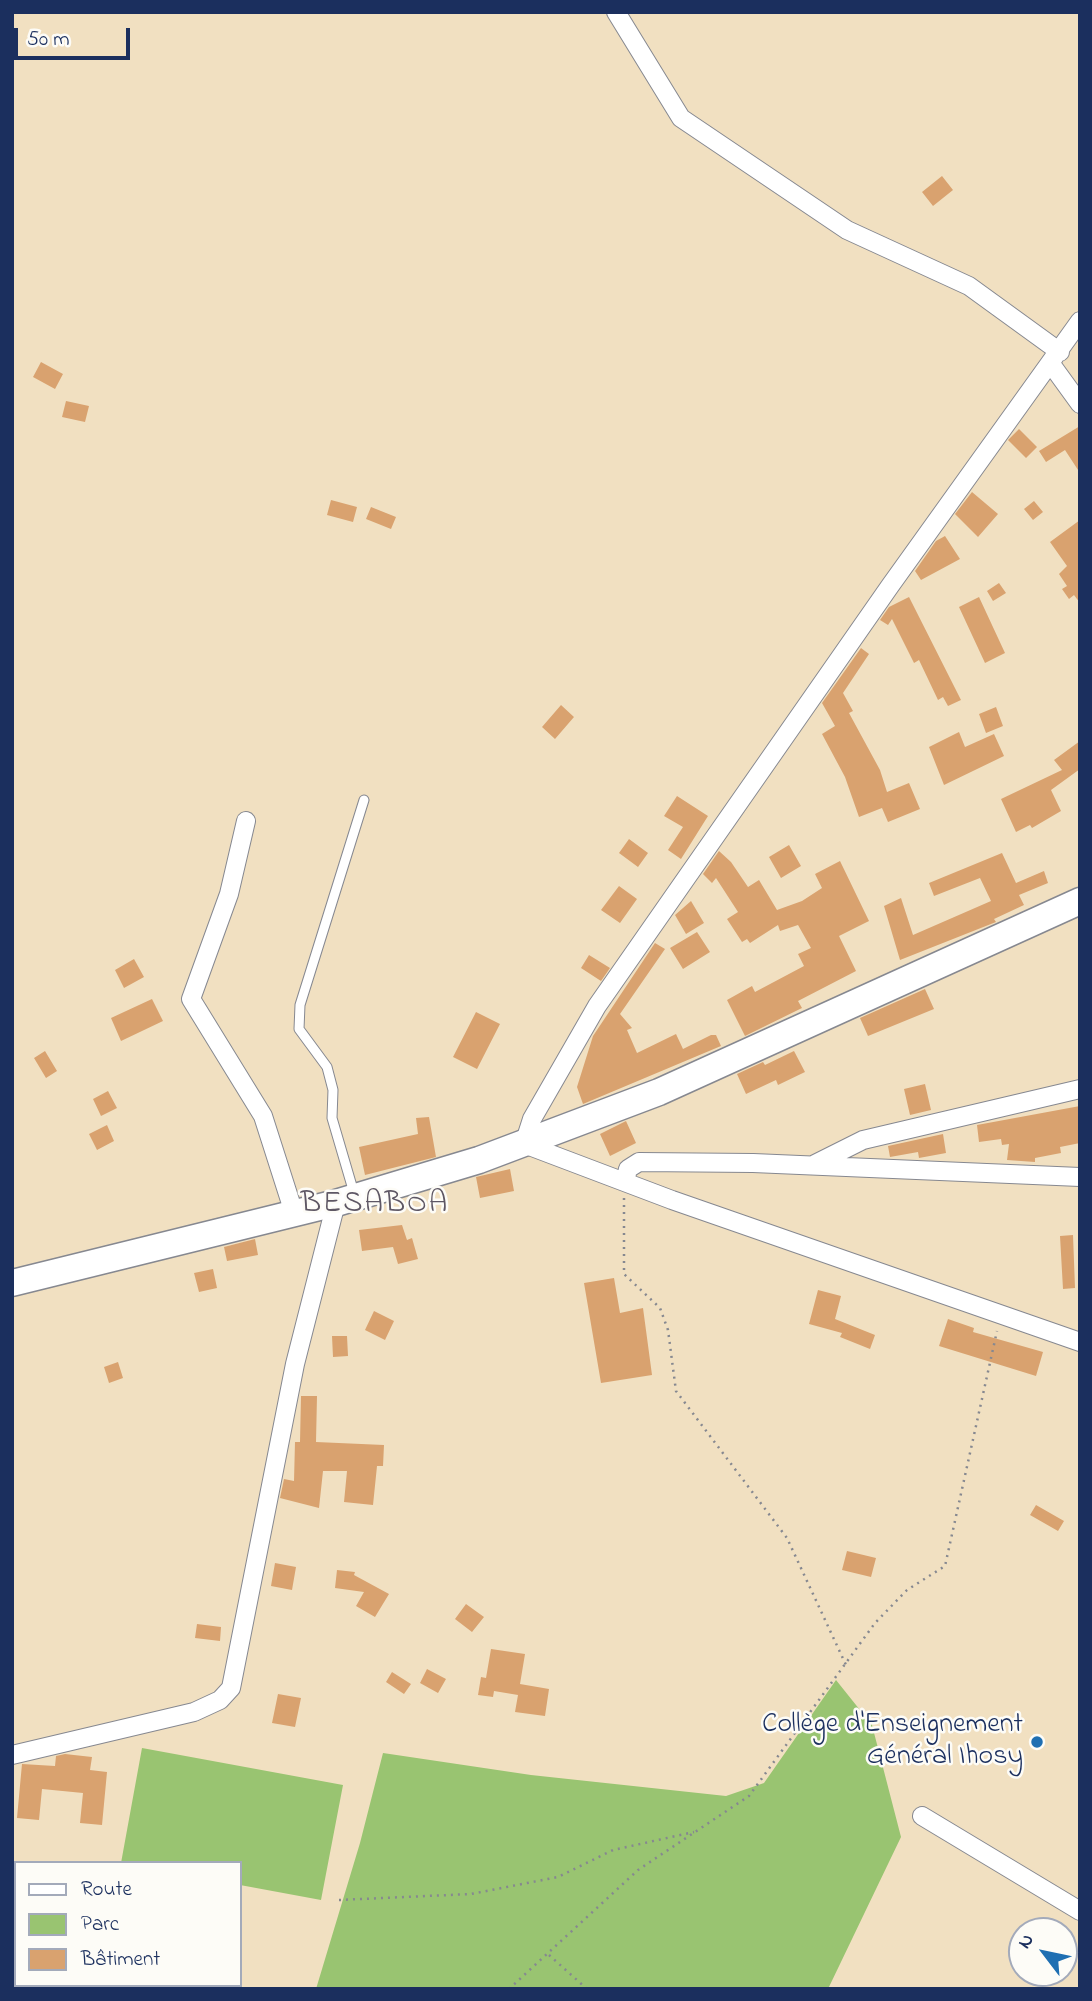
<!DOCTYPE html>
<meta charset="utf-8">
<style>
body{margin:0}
#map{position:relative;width:1092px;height:2001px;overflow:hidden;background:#f1e0c1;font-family:"Indie Flower",sans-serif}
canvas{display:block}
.frame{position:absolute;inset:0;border:14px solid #1b2f5e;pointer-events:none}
.legend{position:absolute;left:14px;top:1861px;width:228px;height:126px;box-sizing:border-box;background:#fdfcf7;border:2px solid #a3aaba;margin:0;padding:9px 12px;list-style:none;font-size:21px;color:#1b2f5e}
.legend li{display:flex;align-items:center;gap:14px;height:35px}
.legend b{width:35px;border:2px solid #a3aaba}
.north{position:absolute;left:1008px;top:1917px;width:70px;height:70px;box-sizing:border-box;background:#fdfcf7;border:2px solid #a3aaba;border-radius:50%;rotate:302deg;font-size:19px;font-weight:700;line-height:28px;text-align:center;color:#1b2f5e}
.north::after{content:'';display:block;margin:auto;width:24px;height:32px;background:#1f6fb2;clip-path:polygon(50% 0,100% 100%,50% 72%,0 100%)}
.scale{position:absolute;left:14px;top:28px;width:116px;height:32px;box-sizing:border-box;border:4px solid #1b2f5e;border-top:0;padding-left:9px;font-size:21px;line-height:24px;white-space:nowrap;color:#1b2f5e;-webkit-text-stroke:5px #fdfcf7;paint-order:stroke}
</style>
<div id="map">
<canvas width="1092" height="2001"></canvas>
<div class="frame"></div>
<ul class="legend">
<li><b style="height:9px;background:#fff"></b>Route</li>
<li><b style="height:19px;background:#99c471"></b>Parc</li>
<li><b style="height:19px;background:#d9a26f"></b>Bâtiment</li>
</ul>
<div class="north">N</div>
<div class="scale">50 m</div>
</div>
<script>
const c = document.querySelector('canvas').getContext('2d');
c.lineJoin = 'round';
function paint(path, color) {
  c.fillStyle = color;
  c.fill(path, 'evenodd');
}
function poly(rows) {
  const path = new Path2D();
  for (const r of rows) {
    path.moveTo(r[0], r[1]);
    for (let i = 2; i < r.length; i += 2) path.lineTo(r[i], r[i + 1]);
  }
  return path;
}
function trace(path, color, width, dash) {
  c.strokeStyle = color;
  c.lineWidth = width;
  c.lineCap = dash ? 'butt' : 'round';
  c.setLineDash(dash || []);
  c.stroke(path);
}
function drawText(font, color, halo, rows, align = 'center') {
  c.font = font + ' "Indie Flower",sans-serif';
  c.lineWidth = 5;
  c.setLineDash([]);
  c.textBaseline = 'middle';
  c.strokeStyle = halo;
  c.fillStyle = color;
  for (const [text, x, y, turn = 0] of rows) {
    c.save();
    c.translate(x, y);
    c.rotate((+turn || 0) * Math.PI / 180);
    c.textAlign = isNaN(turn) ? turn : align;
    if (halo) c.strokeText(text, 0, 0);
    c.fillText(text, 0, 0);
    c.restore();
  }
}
paint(poly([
 [836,1680,872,1725,901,1837,828,1989,316,1989,360,1843,383,1753,531,1775,726,1796,764,1783],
 [142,1748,343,1785,321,1900,240,1885,240,1863,121,1863]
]), '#99c471');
paint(poly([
 [942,176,953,190,933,206,922,192],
 [41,362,63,374,55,389,33,377],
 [66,401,89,406,85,422,62,417],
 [1080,426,1080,473,1065,450,1046,462,1039,451],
 [1019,429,1037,447,1026,458,1008,440],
 [972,492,998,514,978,537,955,514],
 [331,500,357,507,353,522,327,515],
 [1034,501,1043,512,1033,520,1024,509],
 [371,507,396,517,391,529,366,519],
 [1080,520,1080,603,1074,595,1069,599,1062,589,1067,586,1059,574,1067,566,1050,542],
 [945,536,960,559,921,580,915,571,936,541],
 [999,583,1006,593,993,601,987,591],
 [909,597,961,700,948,706,943,697,938,700,919,660,914,663,892,619,888,625,880,620,889,607],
 [979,597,1005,653,985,663,959,607],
 [861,648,869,654,843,693,853,711,849,713,880,770,887,792,909,783,920,809,888,822,882,808,859,817,845,777,822,734,835,726,822,703],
 [561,705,574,717,555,739,542,727],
 [996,707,1003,726,986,733,979,714],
 [959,732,965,747,994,734,1004,756,944,785,929,747],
 [1080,741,1080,769,1051,790,1061,811,1032,828,1030,825,1016,832,1001,799,1062,770,1054,760],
 [677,796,708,816,681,859,668,850,683,827,664,816],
 [629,839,648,853,638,867,619,853],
 [789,845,801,866,781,878,769,857],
 [719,851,731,862,748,887,759,880,777,910,802,901,822,888,815,874,840,861,869,921,839,936,856,971,798,1001,802,1008,745,1036,727,1000,752,986,755,992,804,966,798,954,811,948,798,925,780,931,778,925,750,943,747,939,742,942,727,919,738,912,716,878,712,883,703,874],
 [1002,853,1016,883,1044,871,1048,883,1019,895,1024,905,994,919,996,922,900,960,884,906,901,898,913,935,991,901,980,878,934,896,929,883],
 [619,886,637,899,620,923,601,910],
 [691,901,704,923,686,934,675,915],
 [697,932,710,952,683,969,670,948],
 [655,943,665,949,620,1014,632,1028,627,1030,637,1053,676,1034,683,1049,711,1035,716,1035,721,1046,583,1104,577,1087,593,1036],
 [589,955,610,968,601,981,581,968],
 [134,959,144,977,124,988,115,970],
 [925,989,934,1009,868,1036,860,1018],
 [152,999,163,1021,121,1041,111,1018],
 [476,1012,500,1024,477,1069,453,1057],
 [45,1051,57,1071,46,1078,34,1058],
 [794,1051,805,1072,778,1085,776,1080,746,1094,737,1074,763,1062,765,1065],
 [925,1084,931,1110,910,1115,904,1089],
 [108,1091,117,1108,101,1116,93,1099],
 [1080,1106,1080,1143,1060,1147,1061,1153,1035,1158,1035,1162,1007,1160,1009,1144,1002,1145,1001,1139,979,1142,977,1125],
 [429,1117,436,1157,365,1175,359,1147,418,1134,416,1118],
 [626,1121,636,1143,610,1156,600,1134],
 [107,1125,114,1141,97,1150,89,1134],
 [943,1134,946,1153,919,1158,918,1152,890,1157,888,1146],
 [510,1169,514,1191,480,1198,476,1177],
 [402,1225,407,1240,412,1238,418,1259,398,1264,393,1247,362,1251,359,1230],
 [1073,1235,1075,1288,1063,1289,1060,1236],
 [255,1239,258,1255,227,1261,224,1247],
 [213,1269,217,1288,199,1292,194,1273],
 [614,1278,620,1313,643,1308,652,1375,601,1383,584,1283],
 [818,1290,841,1296,835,1319,875,1335,870,1349,840,1337,842,1333,809,1324],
 [374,1311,394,1321,385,1340,365,1330],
 [948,1319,974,1328,973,1332,1043,1352,1036,1376,939,1346],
 [332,1336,347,1336,348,1356,333,1357],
 [118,1362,123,1378,109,1383,104,1367],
 [301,1396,317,1396,316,1442,384,1445,383,1466,377,1466,373,1505,344,1502,347,1471,323,1471,319,1508,280,1498,284,1479,294,1481,295,1442,300,1442],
 [1036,1505,1064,1521,1058,1531,1030,1515],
 [847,1551,876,1558,871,1577,842,1570],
 [275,1563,296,1567,292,1590,271,1586],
 [337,1570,355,1572,354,1575,389,1594,375,1617,356,1606,364,1592,335,1588],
 [466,1604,484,1617,472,1632,455,1619],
 [197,1624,221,1627,220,1641,195,1638],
 [491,1649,525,1654,520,1684,549,1689,545,1716,515,1712,518,1695,494,1691,493,1697,478,1695,481,1677,486,1678],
 [427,1669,446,1679,438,1693,420,1683],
 [392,1672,411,1684,404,1694,386,1682],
 [278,1694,301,1698,295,1727,272,1723],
 [65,1754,92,1757,90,1770,107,1772,102,1825,80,1823,83,1793,42,1789,39,1820,17,1818,22,1764,55,1766,56,1756]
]), '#d9a26f');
const lane = poly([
 [354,1193,332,1118,333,1090,327,1067,299,1029,300,1005,364,800]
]);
const street = poly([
 [616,12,681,118,847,230,969,286,1060,352],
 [1080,321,890,586,597,1006,532,1119,524,1144,672,1200,1080,1342],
 [1051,364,1080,404],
 [246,821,229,894,191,999,263,1116,294,1213],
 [815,1164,863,1140,1080,1089],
 [625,1182,628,1169,639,1162,753,1163,1080,1177],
 [12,1755,194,1712,220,1700,231,1688,295,1364,336,1203],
 [922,1816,1080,1911]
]);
const primary = poly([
 [12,1283,336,1203,479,1160,659,1092,1080,901]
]);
trace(lane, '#868890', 11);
trace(street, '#868890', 20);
trace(primary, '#868890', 29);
trace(poly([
 [624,1198,624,1274,660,1308,668,1330,676,1391,787,1538,846,1665],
 [339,1900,471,1894,558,1877,613,1850,694,1832],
 [549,1955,587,1989],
 [509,1989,638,1870,749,1796,875,1623,907,1590,945,1566,997,1331]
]), '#868890', 2.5, [2, 5]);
trace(lane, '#fff', 9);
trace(street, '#fff', 18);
trace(primary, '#fff', 26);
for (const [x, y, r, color] of [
 [1037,1742,7,"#1f6fb2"]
]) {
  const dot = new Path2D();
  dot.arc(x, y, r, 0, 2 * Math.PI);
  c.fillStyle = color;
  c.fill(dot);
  trace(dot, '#fdfcf7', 2.5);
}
drawText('28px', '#1b2f5e', '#fdfcf7', [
 ["Collège d'Enseignement",1023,1726],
 ["Général Ihosy",1023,1758]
], 'right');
c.letterSpacing = '2px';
drawText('30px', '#5e5764', '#fdfcf7', [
 ["BESABOA",375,1206]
]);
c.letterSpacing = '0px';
</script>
